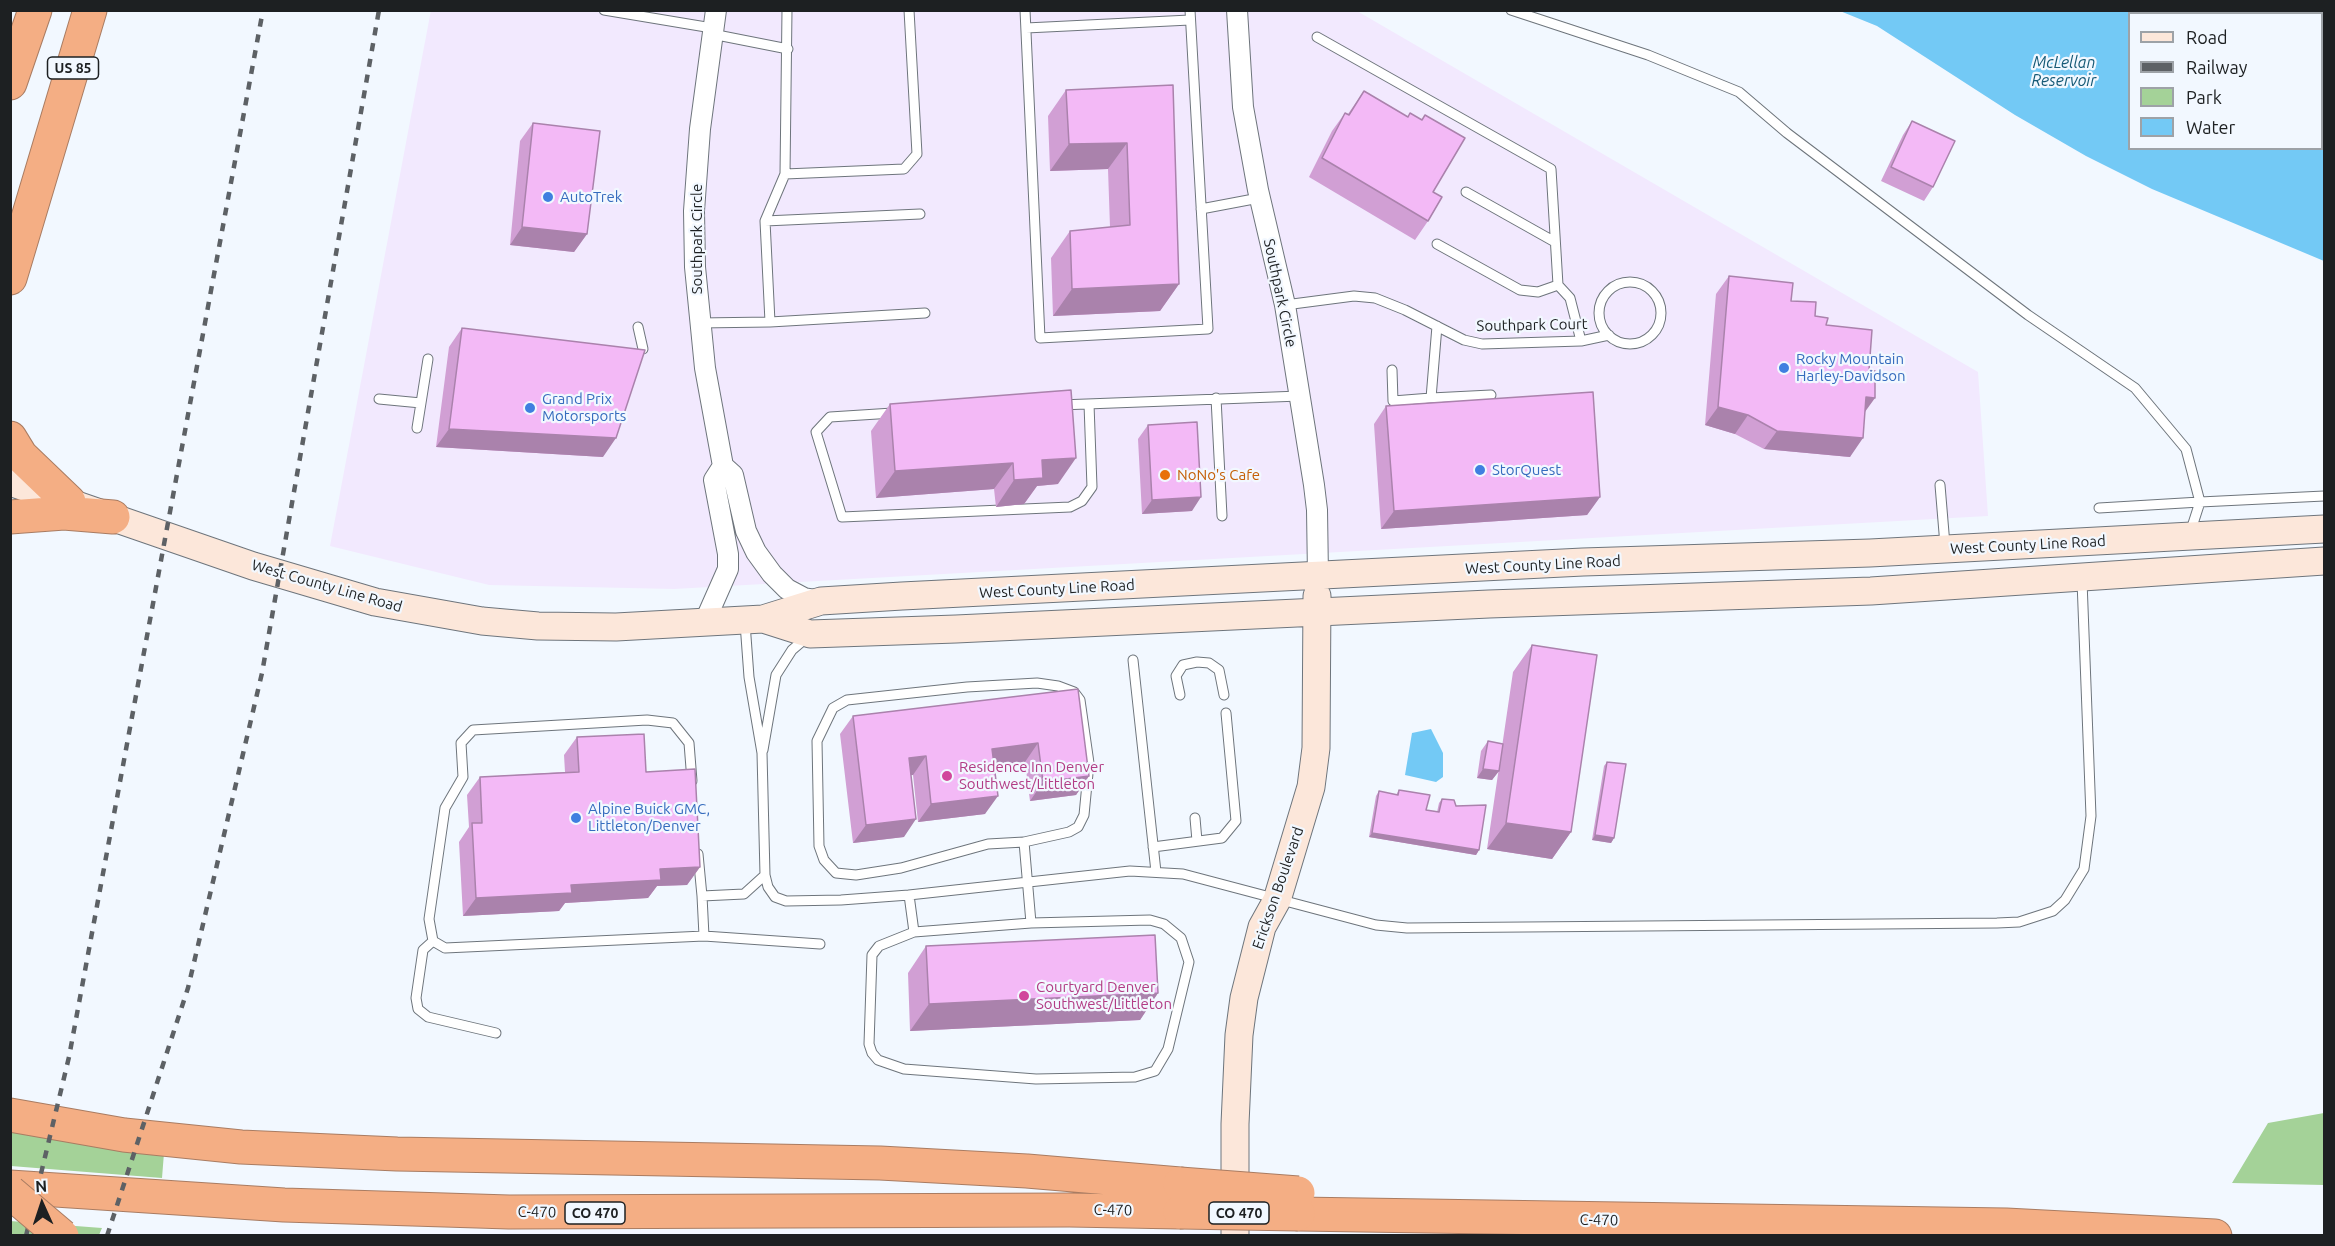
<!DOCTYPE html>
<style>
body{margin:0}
#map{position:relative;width:2335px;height:1246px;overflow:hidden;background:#f2f8ff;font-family:Ubuntu,sans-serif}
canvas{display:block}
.frame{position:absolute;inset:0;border:12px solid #1d2022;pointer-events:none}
.legend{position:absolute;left:2128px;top:12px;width:195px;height:138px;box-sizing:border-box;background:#f2f8ff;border:2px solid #9da2a7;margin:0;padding:8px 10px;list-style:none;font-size:18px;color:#1d2022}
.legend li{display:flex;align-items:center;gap:12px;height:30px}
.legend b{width:30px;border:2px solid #9da2a7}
.north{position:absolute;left:12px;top:1174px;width:60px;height:60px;-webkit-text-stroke:4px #f2f8ff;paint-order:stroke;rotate:357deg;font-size:16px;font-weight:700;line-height:24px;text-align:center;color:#1d2022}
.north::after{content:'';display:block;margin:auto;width:21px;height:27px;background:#1d2022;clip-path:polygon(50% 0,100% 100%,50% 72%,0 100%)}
</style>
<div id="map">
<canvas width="2335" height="1246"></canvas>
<div class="frame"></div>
<ul class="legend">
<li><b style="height:8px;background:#fce7da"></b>Road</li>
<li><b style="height:8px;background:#5d6165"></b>Railway</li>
<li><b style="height:16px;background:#a4d298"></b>Park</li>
<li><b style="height:16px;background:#73c9f5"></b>Water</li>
</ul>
<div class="north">N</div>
</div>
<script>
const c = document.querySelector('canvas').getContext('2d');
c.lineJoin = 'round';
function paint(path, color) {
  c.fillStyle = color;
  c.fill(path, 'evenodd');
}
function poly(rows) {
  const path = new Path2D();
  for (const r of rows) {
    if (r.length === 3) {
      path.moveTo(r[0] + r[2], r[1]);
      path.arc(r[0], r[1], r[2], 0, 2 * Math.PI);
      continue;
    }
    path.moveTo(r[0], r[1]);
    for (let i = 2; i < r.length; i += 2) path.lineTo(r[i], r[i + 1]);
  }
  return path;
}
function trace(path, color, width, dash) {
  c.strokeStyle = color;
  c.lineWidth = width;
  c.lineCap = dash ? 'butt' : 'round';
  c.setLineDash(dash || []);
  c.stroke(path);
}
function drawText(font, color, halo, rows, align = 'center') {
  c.font = font + ' Ubuntu,sans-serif';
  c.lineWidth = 4.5;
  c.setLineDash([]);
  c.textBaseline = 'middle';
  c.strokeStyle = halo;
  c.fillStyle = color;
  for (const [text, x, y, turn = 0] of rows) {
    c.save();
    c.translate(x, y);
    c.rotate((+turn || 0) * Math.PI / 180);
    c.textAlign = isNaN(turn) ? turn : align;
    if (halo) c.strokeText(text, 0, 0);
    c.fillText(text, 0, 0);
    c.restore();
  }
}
paint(poly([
 [431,10,1357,11,1978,372,1988,516,674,589,489,585,330,546]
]), '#f2e9fe');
paint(poly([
 [2324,1113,2324,1185,2232,1183,2268,1123],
 [10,1129,164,1153,162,1178,11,1166],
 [10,1221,102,1228,99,1235,11,1234]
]), '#a4d298');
paint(poly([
 [1840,11,2324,11,2324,261,2152,189,2086,156,2015,115,1877,26],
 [2130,14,2322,14,2322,148,2130,148],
 [1431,729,1443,753,1443,777,1436,782,1405,775,1412,733]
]), '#73c9f5');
const lane = poly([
 [604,10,712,28],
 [787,10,785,174,904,169,917,154,909,10],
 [1025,10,1040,338,1208,329,1190,10],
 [1511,10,1648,55,1739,92,1787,133,2028,315,2135,388,2186,449,2200,502,2099,508],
 [1026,28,1190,20],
 [712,34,788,49],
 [1317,37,1551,169,1558,285,1570,298,1581,341],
 [1466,192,1555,242],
 [1201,209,1259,198],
 [765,221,920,214],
 [1437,244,1520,290,1538,292,1558,285],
 [1630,313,31],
 [1285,305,1354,296,1375,298,1405,310,1464,340,1482,344,1581,341,1609,335],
 [770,322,925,313],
 [699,323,770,322,765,221,785,174],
 [1437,326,1431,398,1491,395],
 [638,327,643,349],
 [1392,370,1393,401,1431,398],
 [1216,398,1222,516],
 [379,399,421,403,428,359],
 [1060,405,1300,396],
 [893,413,830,417,816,432,842,517,1070,507,1082,501,1092,487,1089,404],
 [417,428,421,403],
 [1940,485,1945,545],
 [2190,533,2200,502,2324,496],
 [745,623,749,677,762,753,765,875,768,887,775,897,786,901,841,900,909,895,1130,871,1183,874,1376,925,1407,928,1997,923,2019,922,2053,911,2065,900,2084,869,2091,816,2082,581],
 [1133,660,1156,872],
 [1180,695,1176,676,1183,665,1197,662,1209,663,1219,670,1224,695],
 [763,750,776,675,792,650,806,638],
 [692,781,689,743,673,723,647,720,473,730,461,743,463,777,445,808,429,919,433,941,445,948,704,936,702,896],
 [1195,818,1197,841],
 [1153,847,1222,838,1236,821,1226,713],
 [698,854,702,896,744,894,765,875],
 [909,895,914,932,1031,923,1024,842,1069,832,1078,827,1084,815,1089,763,1080,700,1074,692,1058,686,1037,683,967,687,847,700,833,708,817,741,819,846,824,860,836,873,856,875,901,868,988,844,1024,842],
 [914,932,879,946,872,955,869,1044,872,1053,878,1060,904,1069,1036,1079,1135,1077,1155,1071,1168,1049,1189,962,1181,938,1164,924,1150,920,1031,923],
 [704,936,820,944],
 [433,941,423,950,416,998,418,1009,428,1017,496,1033]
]);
const street = poly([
 [716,10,700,129,694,211,695,267,705,368,723,466,733,475,746,531,756,552,772,574,787,589,804,598,821,601],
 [1237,10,1243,107,1258,190,1285,305,1314,485,1317,510,1318,576],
 [705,621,728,569,728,554,714,480,723,466]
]);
const secondary = poly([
 [10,482,253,566,375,602,482,621,538,626,616,627,763,619,821,601,902,596,1583,562,1870,553,2324,529],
 [763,619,810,634,956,629,1489,604,1871,591,2324,561],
 [1235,1236,1235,1124,1239,1035,1244,998,1262,927,1277,900,1311,787,1316,748,1317,596]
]);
const highway = poly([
 [10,83,35,10],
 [10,278,90,10],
 [10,438,21,456,69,502],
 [10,517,64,513,113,517],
 [10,1115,124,1135,241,1147,397,1154,880,1163,1027,1171,1180,1184],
 [10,1187,284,1205,509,1212,1069,1210,1180,1212],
 [1298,1214,2006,1225,2215,1236]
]);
trace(lane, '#6e757c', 11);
trace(street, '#6e757c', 22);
trace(secondary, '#6e757c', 29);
trace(highway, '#a97c62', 35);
trace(lane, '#fff', 9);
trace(street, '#fff', 20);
trace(secondary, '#fce7da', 27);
trace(highway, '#f4ae84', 33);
trace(poly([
 [26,1236,69,1057,263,10],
 [107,1236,188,988,262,673,379,10]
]), '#5d6165', 4.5, [8, 8]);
const highwayBridge = poly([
 [1180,1184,1298,1193],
 [10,1192,62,1236],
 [1180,1212,1298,1214]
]);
trace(highwayBridge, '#a97c62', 35, []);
trace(highwayBridge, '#f4ae84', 33);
paint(poly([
 [1173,85,1179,284,1160,311,1053,316,1051,258,1070,231,1110,227,1108,169,1050,171,1048,116,1066,90],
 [1364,91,1433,192,1428,221,1415,240,1309,177,1332,131,1345,113,1348,114],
 [1912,121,1933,187,1924,201,1881,181,1903,135],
 [533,123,587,234,574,252,510,245,520,141],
 [1729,276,1791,301,1815,316,1826,325,1865,412,1850,457,1764,449,1735,434,1705,425,1716,294],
 [462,328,603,457,436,447,449,347],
 [890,404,1058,484,1037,486,1024,504,996,507,994,489,876,498,871,431],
 [1386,406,1600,497,1587,515,1381,529,1374,424],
 [1148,425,1192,511,1142,514,1138,439],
 [1532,645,1571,832,1552,859,1487,849,1513,672],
 [1078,689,1089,776,1076,795,1030,801,1025,762,994,765,985,814,918,822,913,775,911,775,904,837,853,843,840,734,853,716],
 [577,737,646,772,700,867,687,885,657,886,648,898,565,903,559,911,463,916,459,842,469,827,467,795,480,777,565,772,564,755],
 [1488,741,1499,771,1492,780,1477,778,1481,751],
 [1607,762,1614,838,1611,843,1592,840,1604,766],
 [1399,790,1426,810,1437,812,1439,803,1442,799,1456,806,1479,850,1476,855,1369,837,1376,796,1379,791,1396,795],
 [926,946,1158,993,1140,1020,910,1031,908,973]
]), '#d19fd4');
paint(poly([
 [1127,143,1108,169,1050,171,1069,144],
 [522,227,587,234,574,252,510,245],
 [1179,284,1160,311,1053,316,1072,289],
 [1866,397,1875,398,1862,416],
 [1718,407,1748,415,1735,434,1705,425],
 [449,429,616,438,603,457,436,447],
 [1777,431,1863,438,1850,457,1764,449],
 [1076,458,1058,484,1037,486,1024,504,996,507,1014,480,1042,460],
 [1013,463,994,489,876,498,895,471],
 [1201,497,1192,511,1142,514,1152,500],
 [1600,497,1587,515,1381,529,1394,511],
 [1038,743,1025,762,979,767,992,749],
 [926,756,913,775,896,777,909,758],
 [1483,769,1499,771,1492,780,1477,778],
 [1089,776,1076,795,1030,801,1043,782],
 [998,796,985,814,918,822,931,804],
 [916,819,904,837,853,843,866,825],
 [1506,823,1571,832,1552,859,1487,849],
 [1372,833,1479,850,1476,855,1369,837],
 [1595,835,1614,838,1611,843,1592,840],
 [700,867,687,885,657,886,648,898,565,903,559,911,463,916,476,898,571,885,660,869],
 [1158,993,1140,1020,910,1031,929,1004]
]), '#aa82ac');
const building = poly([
 [1173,85,1179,284,1072,289,1070,231,1130,225,1127,143,1069,144,1066,90,1173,85],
 [1364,91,1408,117,1410,113,1422,120,1425,115,1465,138,1433,192,1442,197,1428,221,1322,158,1345,113,1349,115,1364,91],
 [1912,121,1955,141,1933,187,1891,167,1912,121],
 [533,123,600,131,587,234,522,227,533,123],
 [1729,276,1793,283,1791,301,1816,302,1815,316,1828,318,1826,325,1872,330,1869,370,1875,371,1875,398,1866,397,1863,438,1777,431,1748,415,1718,407,1729,276],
 [462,328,645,350,616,438,449,429,462,328],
 [1071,390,1076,458,1042,460,1043,478,1014,480,1013,463,895,471,890,404,1071,390],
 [1593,392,1600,497,1394,511,1386,406,1593,392],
 [1197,422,1201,497,1152,500,1148,425,1197,422],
 [1532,645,1597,655,1571,832,1506,823,1532,645],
 [1078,689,1089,776,1043,782,1038,743,992,749,998,796,931,804,926,756,909,758,916,819,866,825,853,716,1078,689],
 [644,734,646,772,695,769,700,867,660,869,661,880,571,885,572,893,476,898,472,823,482,823,480,777,579,772,577,737,644,734],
 [1488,741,1503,744,1499,771,1483,769,1488,741],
 [1607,762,1626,764,1614,838,1595,835,1607,762],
 [1399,790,1430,795,1426,810,1439,812,1442,799,1454,800,1456,806,1486,805,1479,850,1372,833,1379,791,1398,795,1399,790],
 [1155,935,1158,993,929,1004,926,946,1155,935]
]);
paint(building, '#f3b9f6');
trace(building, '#aa82ac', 1.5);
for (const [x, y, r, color] of [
 [548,197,6,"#3f7fe0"],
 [1784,368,6,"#3f7fe0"],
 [530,408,6,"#3f7fe0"],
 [1480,470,6,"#3f7fe0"],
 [1165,475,6,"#e8710a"],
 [947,776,6,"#d1479c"],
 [576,818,6,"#3f7fe0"],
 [1024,996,6,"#d1479c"]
]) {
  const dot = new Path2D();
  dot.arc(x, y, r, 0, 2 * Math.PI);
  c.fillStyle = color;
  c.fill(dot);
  trace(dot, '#f2f8ff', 2);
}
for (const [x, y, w] of [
 [73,68,51],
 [595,1213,60],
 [1239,1213,60]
]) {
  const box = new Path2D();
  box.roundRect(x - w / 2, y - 11, w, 22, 4.5);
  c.fillStyle = '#f2f8ff';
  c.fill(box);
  trace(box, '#1d2022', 1.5);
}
drawText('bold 14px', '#1d2022', null, [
 ["US 85",73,68],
 ["CO 470",595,1213],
 ["CO 470",1239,1213]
]);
drawText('15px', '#366cbe', '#f2f8ff', [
 ["AutoTrek",560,197],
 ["Rocky Mountain",1796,359],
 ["Harley-Davidson",1796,376],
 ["Grand Prix",542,399],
 ["Motorsports",542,416],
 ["StorQuest",1492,470],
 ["Alpine Buick GMC,",588,809],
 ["Littleton/Denver",588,826]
], 'left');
drawText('15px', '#1d2022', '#f2f8ff', [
 ["Southpark Circle",697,239,-90],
 ["Southpark Circle",1280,293,78],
 ["Southpark Court",1532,325,-1],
 ["West County Line Road",2028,545,-3],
 ["West County Line Road",1543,565,-3],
 ["West County Line Road",327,586,16],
 ["West County Line Road",1057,589,-3],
 ["Erickson Boulevard",1278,888,-71],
 ["C-470",1113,1210,1],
 ["C-470",537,1212,1],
 ["C-470",1599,1220,1]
]);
drawText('15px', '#c56008', '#f2f8ff', [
 ["NoNo's Cafe",1177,475]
], 'left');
drawText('15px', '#b23c85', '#f2f8ff', [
 ["Residence Inn Denver",959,767],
 ["Southwest/Littleton",959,784],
 ["Courtyard Denver",1036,987],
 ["Southwest/Littleton",1036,1004]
], 'left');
drawText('italic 16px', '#155976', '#f2f8ff', [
 ["McLellan",2064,63],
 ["Reservoir",2064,81]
]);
</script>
